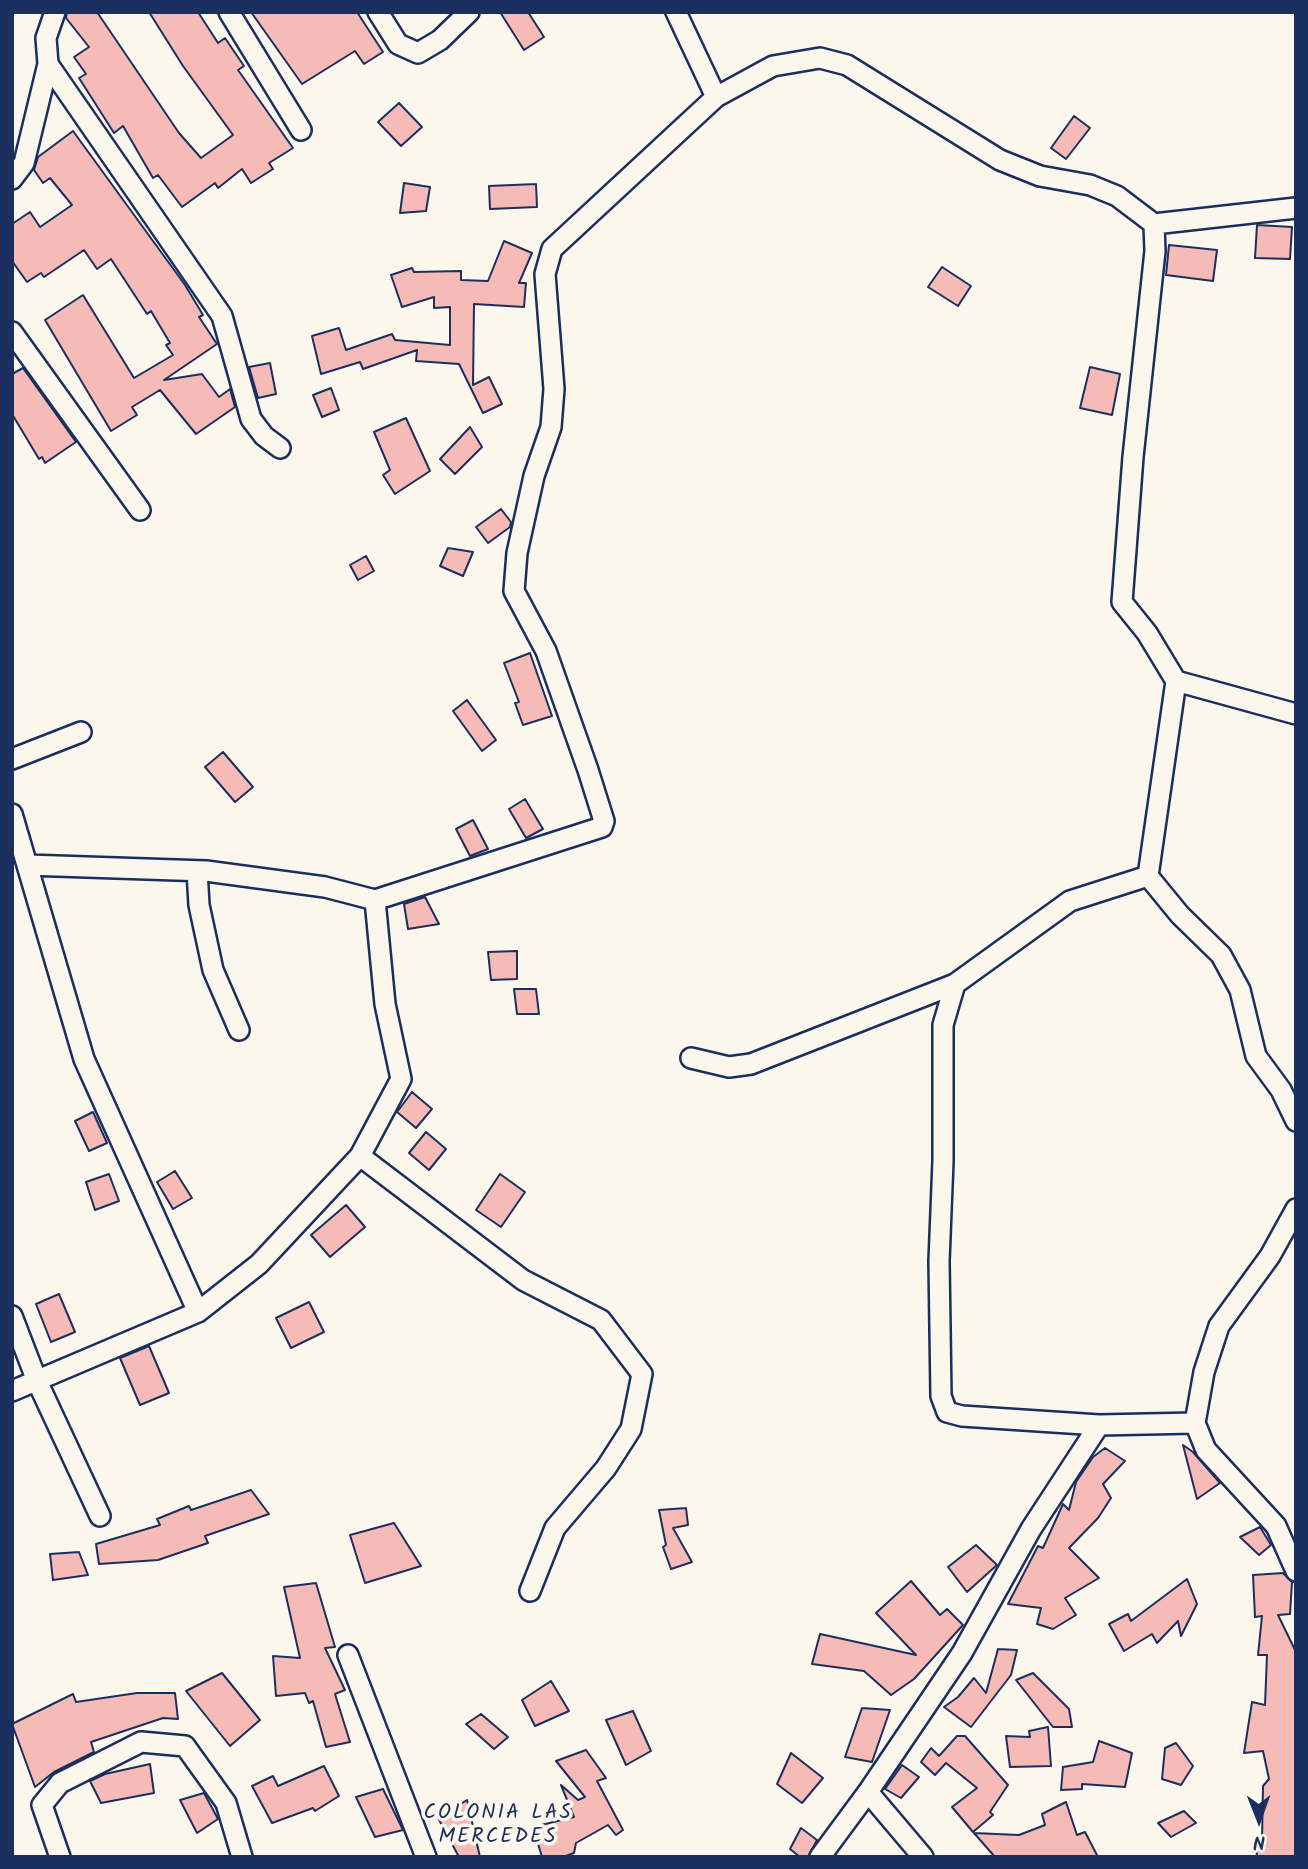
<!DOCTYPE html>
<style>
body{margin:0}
#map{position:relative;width:1308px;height:1869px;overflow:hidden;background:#fbf7ec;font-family:Kalam,sans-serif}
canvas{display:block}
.frame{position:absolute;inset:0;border:14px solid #1b2f5e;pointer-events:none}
.north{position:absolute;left:1224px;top:1785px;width:70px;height:70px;-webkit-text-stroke:5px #fbf7ec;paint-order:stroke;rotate:179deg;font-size:19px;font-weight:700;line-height:28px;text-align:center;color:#1b2f5e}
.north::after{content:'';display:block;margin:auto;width:24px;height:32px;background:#1b2f5e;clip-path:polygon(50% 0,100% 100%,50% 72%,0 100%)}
</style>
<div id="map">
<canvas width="1308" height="1869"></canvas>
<div class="frame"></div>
<div class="north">N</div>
</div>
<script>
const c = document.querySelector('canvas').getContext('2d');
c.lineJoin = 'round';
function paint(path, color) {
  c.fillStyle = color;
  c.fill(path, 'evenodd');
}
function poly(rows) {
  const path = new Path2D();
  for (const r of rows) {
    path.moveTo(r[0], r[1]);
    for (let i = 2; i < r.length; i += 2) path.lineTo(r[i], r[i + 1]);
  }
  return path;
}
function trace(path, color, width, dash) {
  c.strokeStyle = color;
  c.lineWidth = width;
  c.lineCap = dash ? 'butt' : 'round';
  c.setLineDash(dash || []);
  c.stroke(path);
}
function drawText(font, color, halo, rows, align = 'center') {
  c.font = font + ' Kalam,sans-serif';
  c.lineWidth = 7;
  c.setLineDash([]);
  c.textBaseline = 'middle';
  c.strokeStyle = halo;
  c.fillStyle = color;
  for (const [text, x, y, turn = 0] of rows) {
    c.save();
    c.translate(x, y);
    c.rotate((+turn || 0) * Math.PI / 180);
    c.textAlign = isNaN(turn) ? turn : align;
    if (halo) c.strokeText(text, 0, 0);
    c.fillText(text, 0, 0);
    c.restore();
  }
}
const building = poly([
 [67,12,97,12,179,133,201,158,233,135,183,66,149,12,198,12,218,43,225,38,244,66,238,70,293,148,269,163,273,169,251,183,242,169,218,188,215,183,182,207,158,175,153,178,123,126,114,133,79,78,86,74,74,57,89,47,66,18,67,12],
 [251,12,357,12,383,52,364,64,355,51,302,84,251,12],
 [500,12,528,12,544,37,524,50,500,12],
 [399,103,422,127,401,146,378,122,399,103],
 [1074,116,1090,128,1066,159,1051,148,1074,116],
 [73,131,185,285,203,315,199,317,217,344,164,380,202,374,219,397,230,389,235,407,196,434,160,390,132,407,137,415,111,431,45,320,83,295,134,378,173,355,166,345,170,343,151,311,147,314,111,259,97,269,84,250,44,277,41,273,27,282,12,261,12,224,30,212,40,227,72,205,50,178,43,183,34,170,38,157,73,131],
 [404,183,430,187,426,211,400,213,404,183],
 [536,184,537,207,490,209,489,186,536,184],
 [1257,225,1292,227,1290,259,1255,258,1257,225],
 [504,241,532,253,519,283,526,283,524,307,474,304,473,385,489,377,502,404,483,413,459,364,416,361,417,350,363,369,360,362,321,374,312,336,339,328,346,350,392,334,395,340,450,345,450,307,434,308,434,297,402,307,391,275,412,268,414,272,461,271,461,280,488,281,504,241],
 [1169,245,1217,250,1213,281,1166,275,1169,245],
 [942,267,971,286,958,306,928,287,942,267],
 [270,363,276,394,258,398,249,367,270,363],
 [1090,367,1120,374,1112,415,1080,408,1090,367],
 [23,368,76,442,45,463,42,457,39,459,12,414,12,374,23,368],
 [331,388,339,410,322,417,313,395,331,388],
 [406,418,430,471,395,494,383,475,390,470,374,432,406,418],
 [470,427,482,447,455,474,440,459,470,427],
 [501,509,511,522,510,527,488,543,476,527,501,509],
 [448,548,473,552,463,576,440,566,448,548],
 [366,556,374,571,358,580,350,565,366,556],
 [530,653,552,716,523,725,515,703,519,702,504,663,530,653],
 [467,700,496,740,482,751,453,711,467,700],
 [223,752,253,787,235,802,205,767,223,752],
 [525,799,543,829,526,838,509,809,525,799],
 [473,820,488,849,470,856,456,829,473,820],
 [425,897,439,924,408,929,404,904,425,897],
 [517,951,517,979,491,980,488,952,517,951],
 [514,989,536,989,539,1014,517,1014,514,989],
 [412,1092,432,1109,416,1128,397,1112,412,1092],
 [93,1112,107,1143,89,1151,75,1121,93,1112],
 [426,1132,446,1149,429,1170,409,1153,426,1132],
 [175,1171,192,1198,173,1209,157,1182,175,1171],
 [109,1174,119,1201,95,1210,86,1182,109,1174],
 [500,1174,525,1192,501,1227,476,1210,500,1174],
 [346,1205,365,1227,330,1257,311,1235,346,1205],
 [59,1294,75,1332,51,1342,36,1304,59,1294],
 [309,1302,324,1332,291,1348,276,1318,309,1302],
 [149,1346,169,1393,140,1405,120,1358,149,1346],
 [1183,1445,1193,1452,1220,1483,1197,1499,1183,1445],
 [1105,1448,1125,1461,1103,1484,1111,1498,1098,1518,1069,1548,1099,1578,1065,1598,1076,1615,1053,1629,1037,1624,1041,1608,1008,1604,1038,1546,1043,1548,1063,1504,1069,1510,1076,1482,1093,1457,1105,1448],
 [251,1490,269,1514,205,1536,208,1543,158,1560,99,1564,96,1544,160,1525,157,1519,189,1506,191,1510,251,1490],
 [686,1508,688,1525,673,1528,692,1562,671,1569,663,1547,666,1545,659,1510,686,1508],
 [394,1523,421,1566,365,1583,350,1535,394,1523],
 [1260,1527,1271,1545,1259,1555,1240,1537,1260,1527],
 [976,1545,997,1565,967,1592,948,1567,976,1545],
 [79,1552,88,1575,53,1580,50,1554,79,1552],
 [1283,1573,1292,1582,1290,1614,1278,1615,1296,1652,1296,1857,1257,1857,1256,1841,1262,1841,1263,1786,1269,1779,1263,1751,1244,1753,1252,1702,1265,1705,1267,1655,1258,1655,1262,1616,1255,1617,1253,1575,1283,1573],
 [1187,1579,1197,1604,1181,1636,1178,1621,1157,1643,1152,1634,1124,1651,1109,1624,1128,1614,1131,1621,1187,1579],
 [911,1581,940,1615,947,1609,963,1625,914,1679,891,1695,864,1671,812,1664,820,1634,916,1655,876,1613,911,1581],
 [316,1583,335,1647,325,1648,345,1690,335,1694,350,1742,326,1747,313,1701,309,1703,305,1693,276,1696,273,1656,300,1658,284,1587,316,1583],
 [998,1649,1017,1650,1011,1675,971,1727,944,1707,958,1697,974,1678,986,1693,998,1649],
 [222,1673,260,1720,230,1746,186,1691,222,1673],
 [1033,1673,1069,1709,1072,1727,1053,1727,1016,1680,1033,1673],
 [551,1681,569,1711,535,1726,522,1700,551,1681],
 [137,1693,175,1693,178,1719,163,1718,91,1742,94,1752,54,1772,35,1787,12,1724,73,1694,76,1702,137,1693],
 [862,1708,890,1710,872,1762,845,1757,862,1708],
 [633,1711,651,1751,626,1765,606,1720,633,1711],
 [481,1714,508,1737,494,1749,466,1724,481,1714],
 [1048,1727,1051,1766,1010,1767,1006,1736,1030,1737,1029,1731,1048,1727],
 [957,1736,965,1736,1008,1785,990,1812,993,1815,973,1832,952,1807,977,1788,946,1763,935,1775,921,1762,931,1748,939,1756,957,1736],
 [1099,1741,1132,1753,1125,1787,1082,1784,1082,1789,1061,1790,1063,1767,1093,1762,1099,1741],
 [1176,1743,1193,1766,1181,1785,1162,1779,1165,1748,1176,1743],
 [586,1750,606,1778,597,1781,623,1830,616,1835,608,1825,576,1843,574,1853,563,1857,542,1857,533,1827,574,1817,561,1785,578,1800,585,1797,556,1761,586,1750],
 [791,1753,823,1778,802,1803,777,1784,791,1753],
 [150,1764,154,1793,101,1803,90,1781,105,1774,150,1764],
 [902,1765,919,1777,901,1798,885,1789,902,1765],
 [324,1766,339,1796,315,1811,313,1808,272,1823,252,1786,273,1776,278,1786,324,1766],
 [383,1789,403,1830,375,1837,356,1797,383,1789],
 [204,1793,218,1819,197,1833,180,1800,204,1793],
 [467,1800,480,1857,459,1857,438,1818,467,1800],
 [1066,1802,1077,1835,1085,1832,1098,1857,995,1857,974,1833,1019,1835,1045,1825,1042,1814,1066,1802],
 [1184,1811,1196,1823,1171,1837,1158,1823,1184,1811],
 [801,1828,817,1840,808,1857,800,1857,790,1849,801,1828]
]);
paint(building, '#f7bbb7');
trace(building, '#1b2f5e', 2);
const street = poly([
 [229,12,301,130],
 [378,12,398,44,418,53,440,40,469,12],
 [676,12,716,97],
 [48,64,222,316,251,419,264,436,280,448],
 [12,179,24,163,48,64,46,38,55,12],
 [1154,224,1296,208],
 [12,332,140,510],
 [1176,681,1296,714],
 [12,759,81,732],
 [12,814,84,1059,198,1312],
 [27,865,206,871,325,887,375,900,602,827,604,821,588,770,546,651,514,591,517,553,534,476,551,427,554,389,545,274,552,249,716,97,773,66,820,58,847,65,1000,160,1040,176,1090,185,1117,196,1154,224,1155,251,1133,457,1122,602,1147,633,1176,681,1148,876,1180,915,1221,955,1240,990,1256,1056,1281,1090,1296,1121],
 [197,871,199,905,213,970,239,1030],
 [955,984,943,1025,943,1161,939,1261,941,1396,947,1412,962,1416,1099,1425,1195,1423],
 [691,1058,729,1067,751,1064,955,984,1070,901,1148,876],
 [360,1156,523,1280,601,1320,642,1374,631,1429,606,1468,555,1528,530,1591],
 [1296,1209,1270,1256,1219,1326,1204,1372,1195,1423,1206,1450,1276,1526,1296,1571],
 [12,1316,37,1381,100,1516],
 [12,1391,198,1312,259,1264,360,1156,401,1079,385,1004,375,900],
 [348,1655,426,1857],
 [868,1792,923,1857],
 [60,1857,42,1805,60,1783,141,1742,185,1746,226,1803,242,1857],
 [820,1857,868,1792,962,1653,1031,1529,1099,1425]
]);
trace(street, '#1b2f5e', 24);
trace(street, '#fbf7ec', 19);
c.letterSpacing = '2px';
drawText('21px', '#1b2f5e', '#fbf7ec', [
 ["COLONIA LAS",498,1814],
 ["MERCEDES",498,1838]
]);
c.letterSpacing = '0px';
</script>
